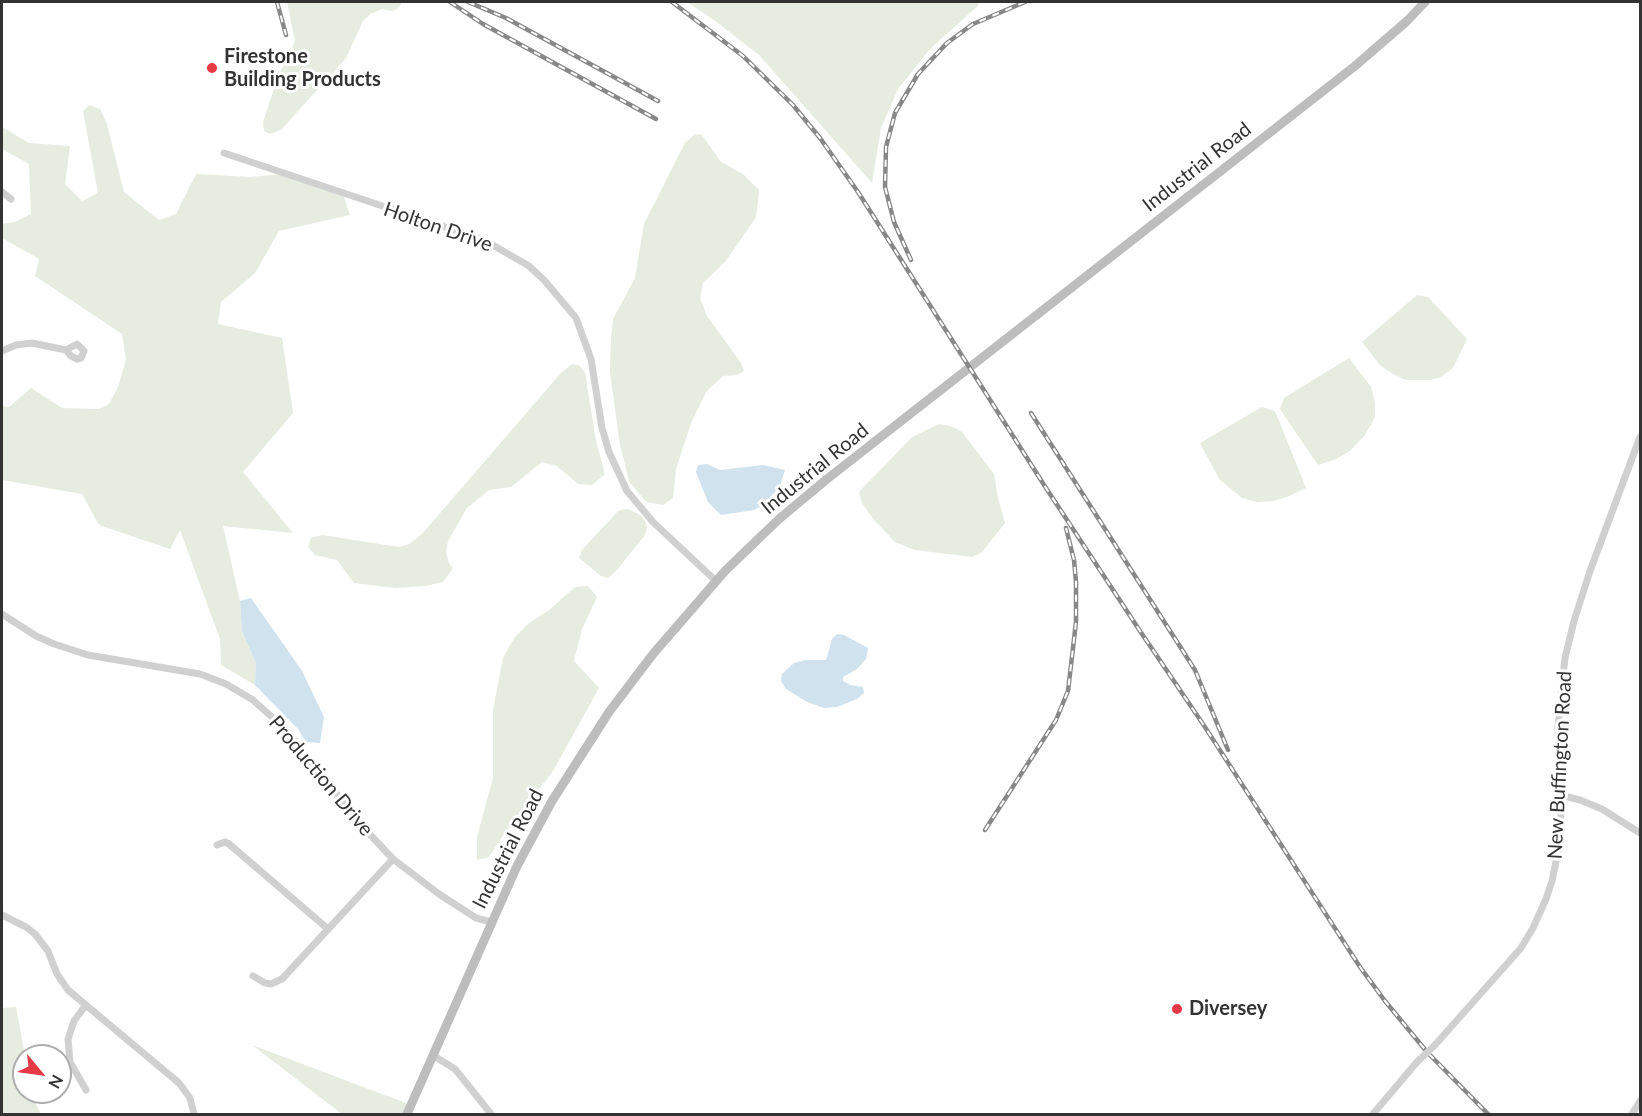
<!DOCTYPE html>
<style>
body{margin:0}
#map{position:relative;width:1642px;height:1116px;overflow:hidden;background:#fff;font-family:Lato,sans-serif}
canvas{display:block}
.frame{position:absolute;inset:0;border:3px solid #333;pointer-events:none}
.north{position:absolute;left:12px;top:1044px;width:60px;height:60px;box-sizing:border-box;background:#fff;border:2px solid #adadad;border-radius:50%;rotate:119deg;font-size:16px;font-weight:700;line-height:24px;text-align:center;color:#333}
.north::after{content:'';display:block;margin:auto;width:21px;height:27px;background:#e63946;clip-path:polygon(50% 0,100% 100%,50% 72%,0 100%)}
</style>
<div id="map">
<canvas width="1642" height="1116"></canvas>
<div class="frame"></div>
<div class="north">N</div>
</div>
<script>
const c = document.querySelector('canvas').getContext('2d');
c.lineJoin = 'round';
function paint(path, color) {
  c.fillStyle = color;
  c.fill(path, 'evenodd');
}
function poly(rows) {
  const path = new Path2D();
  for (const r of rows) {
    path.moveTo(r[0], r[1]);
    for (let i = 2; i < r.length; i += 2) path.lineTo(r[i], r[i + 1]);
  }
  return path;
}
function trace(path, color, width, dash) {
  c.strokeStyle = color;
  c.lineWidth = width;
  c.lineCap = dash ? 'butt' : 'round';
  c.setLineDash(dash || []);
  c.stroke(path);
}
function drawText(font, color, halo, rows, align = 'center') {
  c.font = font + ' Lato,sans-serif';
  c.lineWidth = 6;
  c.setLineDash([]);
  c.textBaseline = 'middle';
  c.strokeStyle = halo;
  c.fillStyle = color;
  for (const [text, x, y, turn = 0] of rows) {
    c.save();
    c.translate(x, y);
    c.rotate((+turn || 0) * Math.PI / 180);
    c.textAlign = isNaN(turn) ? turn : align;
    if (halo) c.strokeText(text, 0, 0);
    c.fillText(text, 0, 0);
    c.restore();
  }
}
paint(poly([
 [287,2,402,2,399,8,392,11,382,9,370,14,363,21,346,58,281,130,270,134,264,131,263,122,279,74,288,58,295,41],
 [687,2,977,2,979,5,930,49,898,89,881,128,872,183,759,55,714,20],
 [89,105,100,109,107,124,124,192,159,220,176,214,196,174,250,177,283,174,343,194,350,215,279,231,255,273,221,302,218,324,282,338,293,413,243,472,293,533,223,526,240,601,242,631,256,663,255,685,221,665,220,639,180,530,170,549,99,525,82,494,2,480,2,406,9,407,31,388,62,408,99,409,109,404,118,387,126,359,122,334,35,276,39,259,2,238,2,224,15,222,31,214,29,164,2,149,2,127,29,143,70,146,65,184,82,201,98,193,83,111],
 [695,134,702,135,720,161,744,175,759,190,756,217,725,262,703,283,700,298,707,316,741,363,744,371,737,375,723,376,706,392,691,423,676,469,673,498,663,505,646,502,629,481,620,445,610,372,611,339,613,319,635,278,644,224,685,143],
 [1417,295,1428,297,1467,339,1453,368,1441,377,1430,380,1406,380,1393,374,1381,366,1362,342],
 [1349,358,1371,387,1375,403,1375,417,1365,435,1350,451,1336,459,1318,465,1280,409,1284,398],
 [572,364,580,366,585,373,596,441,605,474,592,485,578,484,557,466,542,462,511,487,489,490,467,508,448,541,446,552,449,563,453,568,443,582,425,586,395,588,354,583,337,560,315,555,308,547,311,538,322,535,399,547,409,544,422,534,560,374],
 [1262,407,1275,411,1306,488,1287,497,1273,501,1257,502,1242,498,1219,479,1200,443],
 [939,424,950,426,962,432,994,474,998,498,1005,523,982,552,973,557,915,550,895,542,874,520,862,503,859,492,912,437],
 [627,509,639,514,644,519,647,527,645,535,616,571,608,578,601,576,579,558,582,550,618,511],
 [588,586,597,597,582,629,574,661,599,688,553,771,502,837,489,857,477,860,477,837,493,778,493,710,503,658,515,637,529,623,548,611,575,587],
 [16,1007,25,1056,24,1092,32,1092,34,1101,41,1114,2,1114,2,1011,3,1008],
 [252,1045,411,1105,407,1114,342,1114]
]), '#e6ecdf');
paint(poly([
 [707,464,720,470,763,465,785,470,780,486,764,505,754,510,721,515,708,502,696,472,698,465],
 [251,598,302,671,324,717,320,743,306,742,298,729,255,685,256,663,242,631,240,601],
 [837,634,844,635,868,648,866,659,857,669,843,677,843,681,850,685,863,687,864,693,857,699,837,707,824,708,807,702,786,689,781,681,782,674,794,663,805,660,826,660,832,639]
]), '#cfe2ee');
trace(poly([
 [224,153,484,240,529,266,545,281,576,318,591,359,602,428,609,452,627,491,653,522,716,581],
 [2,192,11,199],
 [2,351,16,345,32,343,66,350,71,356,77,359,81,358,84,351,77,344,66,350],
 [2,614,36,636,54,644,88,655,200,674,226,684,253,700,285,729,361,825,393,859,439,894,476,918,491,922],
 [1560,795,1580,800,1602,809,1640,833],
 [217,845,225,842,229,844,328,929],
 [2,915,26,927,35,934,48,951,57,974,68,990,179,1083,190,1098,194,1114],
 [253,976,265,983,271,984,282,979,393,859],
 [85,1006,74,1021,68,1039,70,1062,86,1090],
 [1435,1045,1521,948,1533,928,1546,899,1552,881,1560,842,1561,813,1558,727,1565,658,1574,621,1590,571,1640,437],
 [434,1056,455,1069,491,1114],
 [1373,1114,1417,1062],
 [1632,1114,1640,1101]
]), '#d0d0d0', 7);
trace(poly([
 [407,1114,517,866,552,801,609,712,653,654,725,571,779,519,827,479,1355,66,1407,21,1425,2]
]), '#bdbdbd', 9);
const rail = poly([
 [277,2,286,35],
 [450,2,483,24,656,119],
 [468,2,506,18,658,101],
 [672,2,743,56,793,105,820,138,858,192,1046,488,1140,631,1203,724,1360,967,1385,1001,1427,1052,1488,1114],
 [911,260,894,222,885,187,886,147,895,113,918,74,947,43,973,24,1025,2],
 [1031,413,1195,670,1228,750],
 [985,830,1056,720,1068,691,1076,622,1076,582,1074,560,1066,528]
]);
trace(rail, '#888', 4.5);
trace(rail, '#fff', 2, [7]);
trace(poly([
 [1417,1062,1435,1045]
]), '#d0d0d0', 7);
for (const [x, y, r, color] of [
 [212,68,6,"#e63946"],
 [1177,1009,6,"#e63946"]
]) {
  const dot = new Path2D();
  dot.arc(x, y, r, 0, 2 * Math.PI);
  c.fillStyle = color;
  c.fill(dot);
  trace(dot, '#fff', 2);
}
drawText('bold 20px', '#333', '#fff', [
 ["Firestone",224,57],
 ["Building Products",224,80],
 ["Diversey",1189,1009]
], 'left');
drawText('20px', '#333', '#fff', [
 ["Industrial Road",1197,167,-38],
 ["Holton Drive",438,227,19],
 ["Industrial Road",815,469,-39],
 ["New Buffington Road",1560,765,-87],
 ["Production Drive",321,776,50],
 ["Industrial Road",508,849,-63]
]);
</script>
